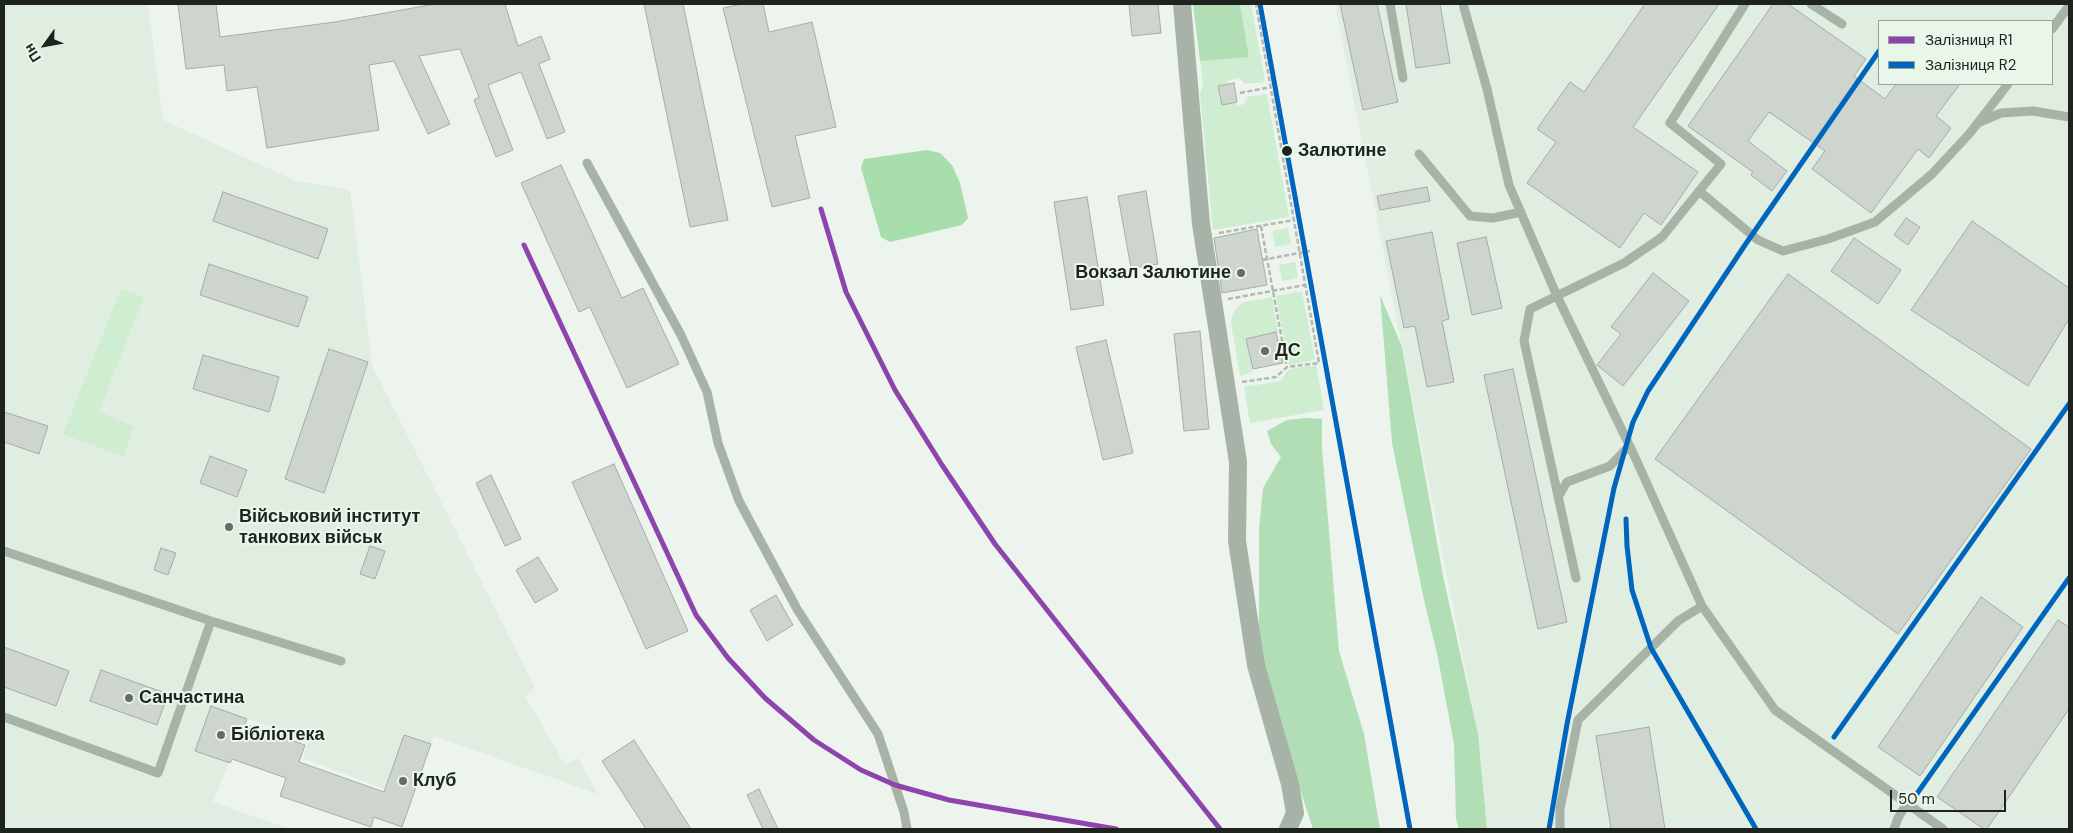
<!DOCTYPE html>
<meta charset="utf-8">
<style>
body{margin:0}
#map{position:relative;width:2073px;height:833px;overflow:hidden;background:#ecf4ed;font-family:"DM Sans",sans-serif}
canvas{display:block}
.frame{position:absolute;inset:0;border:5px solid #1e231e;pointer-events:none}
.legend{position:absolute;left:1878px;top:20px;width:175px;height:65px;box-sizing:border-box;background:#e9f7ea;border:1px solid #98a298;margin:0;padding:6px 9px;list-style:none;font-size:15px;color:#1e231e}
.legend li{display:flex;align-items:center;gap:10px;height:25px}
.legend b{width:25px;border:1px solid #98a298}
.north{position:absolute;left:20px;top:20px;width:50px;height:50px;-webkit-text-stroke:4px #e9f7ea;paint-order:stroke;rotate:238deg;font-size:14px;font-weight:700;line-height:20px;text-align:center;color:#1e231e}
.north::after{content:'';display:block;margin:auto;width:18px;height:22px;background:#1e231e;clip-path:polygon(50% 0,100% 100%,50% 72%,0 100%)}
.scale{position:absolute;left:1890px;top:790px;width:116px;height:22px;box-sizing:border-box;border:2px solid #1e231e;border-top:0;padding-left:6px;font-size:15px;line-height:18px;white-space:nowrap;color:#1e231e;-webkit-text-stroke:4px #e9f7ea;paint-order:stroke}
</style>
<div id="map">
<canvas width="2073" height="833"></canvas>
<div class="frame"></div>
<ul class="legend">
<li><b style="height:6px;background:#8e44ad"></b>Залізниця R1</li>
<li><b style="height:6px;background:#0065bd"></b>Залізниця R2</li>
</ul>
<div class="north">Пн</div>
<div class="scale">50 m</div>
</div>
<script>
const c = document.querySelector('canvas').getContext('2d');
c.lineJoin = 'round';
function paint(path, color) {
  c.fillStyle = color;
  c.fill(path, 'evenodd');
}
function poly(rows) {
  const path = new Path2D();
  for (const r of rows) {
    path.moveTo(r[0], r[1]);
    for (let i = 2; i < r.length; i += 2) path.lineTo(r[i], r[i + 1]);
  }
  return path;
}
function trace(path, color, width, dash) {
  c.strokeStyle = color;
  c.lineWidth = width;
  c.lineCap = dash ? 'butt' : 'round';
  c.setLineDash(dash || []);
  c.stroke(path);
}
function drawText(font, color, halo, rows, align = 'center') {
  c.font = font + ' "DM Sans",sans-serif';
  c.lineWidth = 4;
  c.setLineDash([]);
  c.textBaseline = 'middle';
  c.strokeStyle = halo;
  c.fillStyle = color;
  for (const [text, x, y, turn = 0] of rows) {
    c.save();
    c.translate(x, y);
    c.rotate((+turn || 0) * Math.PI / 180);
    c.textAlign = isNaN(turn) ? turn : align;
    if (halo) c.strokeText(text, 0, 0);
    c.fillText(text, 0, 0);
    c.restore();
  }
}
paint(poly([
 [4,4,148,4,163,120,296,181,350,190,372,365,535,688,525,696,565,765,578,758,598,794,434,736,402,827,375,818,387,790,303,758,309,739,247,719,213,802,290,829,4,829],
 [1335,4,2069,4,2069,829,1487,829,1478,734],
 [1879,21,2052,21,2052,84,1879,84]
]), '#dfeee0');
paint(poly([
 [1240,4,1251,4,1265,82,1245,84,1240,78,1228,80,1228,84,1218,86,1222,104,1236,102,1238,106,1244,104,1247,97,1267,94,1289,217,1213,230,1200,94,1203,83,1200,61,1249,56],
 [1288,228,1291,244,1275,247,1272,231],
 [1295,262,1298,278,1282,281,1279,265],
 [121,289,144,297,99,411,134,427,123,457,63,434],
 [1302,291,1315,360,1289,365,1276,296],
 [1272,297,1278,332,1246,339,1253,372,1240,376,1231,323,1232,317,1235,310,1244,302],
 [1316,365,1324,410,1250,423,1244,387,1281,381,1286,372,1290,369]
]), '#cfedd0');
paint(poly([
 [1193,4,1240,4,1249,57,1200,61],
 [1380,295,1402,347,1443,576,1478,734,1487,829,1459,829,1456,819,1454,744,1438,658,1424,600,1392,443],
 [1306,418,1322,419,1322,448,1339,651,1364,734,1380,829,1313,829,1263,675,1259,645,1259,530,1263,488,1281,457,1271,444,1267,431,1287,420]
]), '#b1deb4');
paint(poly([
 [927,150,940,153,952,165,960,183,968,218,962,225,890,242,881,237,861,168,864,159]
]), '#a7deab');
const building = poly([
 [178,4,216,4,220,37,335,22,435,4,505,4,518,46,541,36,550,59,539,64,565,132,547,139,521,72,488,85,513,150,496,157,474,100,479,97,460,49,419,56,450,124,428,134,394,61,369,65,379,130,267,148,257,87,227,91,224,65,186,69,178,4],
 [644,4,683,4,728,220,690,227,644,4],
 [742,4,763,4,769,32,812,22,836,127,795,136,810,198,772,207,723,8,742,4],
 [1129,4,1158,4,1161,33,1132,36,1129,4],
 [1340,4,1377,4,1398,102,1363,110,1340,4],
 [1406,4,1440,4,1450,63,1416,68,1406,4],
 [1645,4,1719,4,1633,127,1698,172,1661,225,1644,213,1620,248,1527,183,1556,142,1537,129,1570,82,1584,92,1645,4],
 [1773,4,1788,4,1866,59,1854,76,1885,99,1896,84,1960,84,1936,116,1951,128,1929,158,1918,149,1871,213,1812,169,1825,151,1769,112,1748,141,1787,171,1772,191,1751,175,1753,172,1688,126,1773,4],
 [1234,83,1237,102,1222,105,1218,86,1234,83],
 [561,165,622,298,643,288,679,364,627,388,590,307,579,312,521,183,561,165],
 [1427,187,1430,201,1380,210,1377,196,1427,187],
 [1146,191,1158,264,1131,268,1118,196,1146,191],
 [223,192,328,229,318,259,213,221,223,192],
 [1087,197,1104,305,1071,310,1054,202,1087,197],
 [1906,218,1920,227,1908,245,1894,235,1906,218],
 [1972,221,2069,288,2069,319,2028,386,1911,310,1972,221],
 [1257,229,1267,285,1222,293,1214,238,1257,229],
 [1432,232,1449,319,1442,321,1454,382,1427,387,1415,326,1404,328,1386,241,1432,232],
 [1486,237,1502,308,1472,315,1457,243,1486,237],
 [1854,238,1901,270,1878,304,1831,271,1854,238],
 [209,264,308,297,298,327,200,295,209,264],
 [1653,273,1689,301,1623,386,1597,365,1621,334,1611,327,1653,273],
 [1788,274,2031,449,1898,634,1655,459,1788,274],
 [1200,331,1209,429,1184,431,1174,334,1200,331],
 [1276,332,1283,363,1253,369,1246,339,1276,332],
 [1106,340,1133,453,1103,460,1076,347,1106,340],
 [329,349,368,362,324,493,285,479,329,349],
 [203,355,279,377,269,412,193,389,203,355],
 [1513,369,1567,622,1538,629,1484,375,1513,369],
 [4,412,48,426,39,454,4,442,4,412],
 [210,456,247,470,237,497,200,483,210,456],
 [614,464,688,631,646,649,572,482,614,464],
 [491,475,521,539,505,546,476,483,491,475],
 [370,546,385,551,375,579,360,574,370,546],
 [161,548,176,553,168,575,154,570,161,548],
 [538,557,558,590,535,603,516,570,538,557],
 [776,595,793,625,767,641,750,610,776,595],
 [1981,597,2023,627,1920,776,1878,747,1981,597],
 [2058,620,2069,627,2069,709,1987,829,1984,829,1937,797,2058,620],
 [4,647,69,671,56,706,4,687,4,647],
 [101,670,168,694,157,725,90,701,101,670],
 [211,706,247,719,245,724,305,745,299,762,384,792,404,735,431,744,402,827,374,817,371,827,280,796,286,778,232,759,230,763,195,751,211,706],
 [1649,727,1665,829,1611,829,1596,736,1649,727],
 [634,740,691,829,646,829,602,761,634,740],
 [759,789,778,829,763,829,747,795,759,789]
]);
paint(building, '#ced5cf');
trace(building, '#a6aca7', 1);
trace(poly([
 [1240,93,1271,87],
 [1261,226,1287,367],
 [1219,233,1294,220],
 [1262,260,1310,251],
 [1228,299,1305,285],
 [1242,382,1276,377,1287,367,1319,363,1256,4]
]), '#b1b9b2', 2.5, [5, 2.5]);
trace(poly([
 [1390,4,1403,78],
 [1463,4,1487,89,1509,185,1557,296,1634,455,1702,606,1775,710,1943,829],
 [1811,4,1842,24],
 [2052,29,2069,6],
 [1980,122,2001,113,2033,111,2069,117],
 [1419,154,1470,216,1493,218,1521,212],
 [587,163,681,335,707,392,718,443,739,501,797,609,878,734,904,812,907,829],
 [1699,191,1758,240,1783,251,1828,239,1875,222,1932,174,1970,133,2008,84],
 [1558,497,1567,482,1610,466,1629,446],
 [4,551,211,621,341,661],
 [1576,578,1524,341,1530,309,1624,263,1662,237,1721,164,1670,123,1745,4],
 [4,717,158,773,211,621],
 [1560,829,1560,809,1578,720,1678,621,1702,606],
 [1894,829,1898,818,1907,803]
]), '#a8b3a8', 9);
trace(poly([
 [1182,4,1201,224,1238,462,1237,541,1256,665,1290,784,1295,813,1288,829]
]), '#a8b3a8', 18);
trace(poly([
 [821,209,846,292,895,390,942,465,995,544,1220,829],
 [524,245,696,615,728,658,765,698,814,740,861,770,895,785,949,800,1116,829]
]), '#8e44ad', 5);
trace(poly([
 [1260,4,1410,829],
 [1626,519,1627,546,1632,590,1651,648,1756,829],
 [1834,737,2069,404],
 [1916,795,2069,578],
 [1549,829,1567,724,1614,488,1633,422,1648,391,1745,245,1879,51]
]), '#0065bd', 5);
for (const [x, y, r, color] of [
 [1287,151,6,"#1e231e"],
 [1241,273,5,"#666c66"],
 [1265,351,5,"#666c66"],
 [229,527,5,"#666c66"],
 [129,698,5,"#666c66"],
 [221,735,5,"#666c66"],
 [403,781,5,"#666c66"]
]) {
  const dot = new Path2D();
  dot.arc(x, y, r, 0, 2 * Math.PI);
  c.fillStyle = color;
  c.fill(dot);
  trace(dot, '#e9f7ea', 2);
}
drawText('bold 18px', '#1e231e', '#e9f7ea', [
 ["Залютине",1298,151]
], 'left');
drawText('bold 18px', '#1e231e', '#e9f7ea', [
 ["Вокзал Залютине",1231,273,"right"],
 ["ДС",1275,351],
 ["Військовий інститут",239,517],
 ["танкових військ",239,538],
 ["Санчастина",139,698],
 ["Бібліотека",231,735],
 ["Клуб",413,781]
], 'left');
</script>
